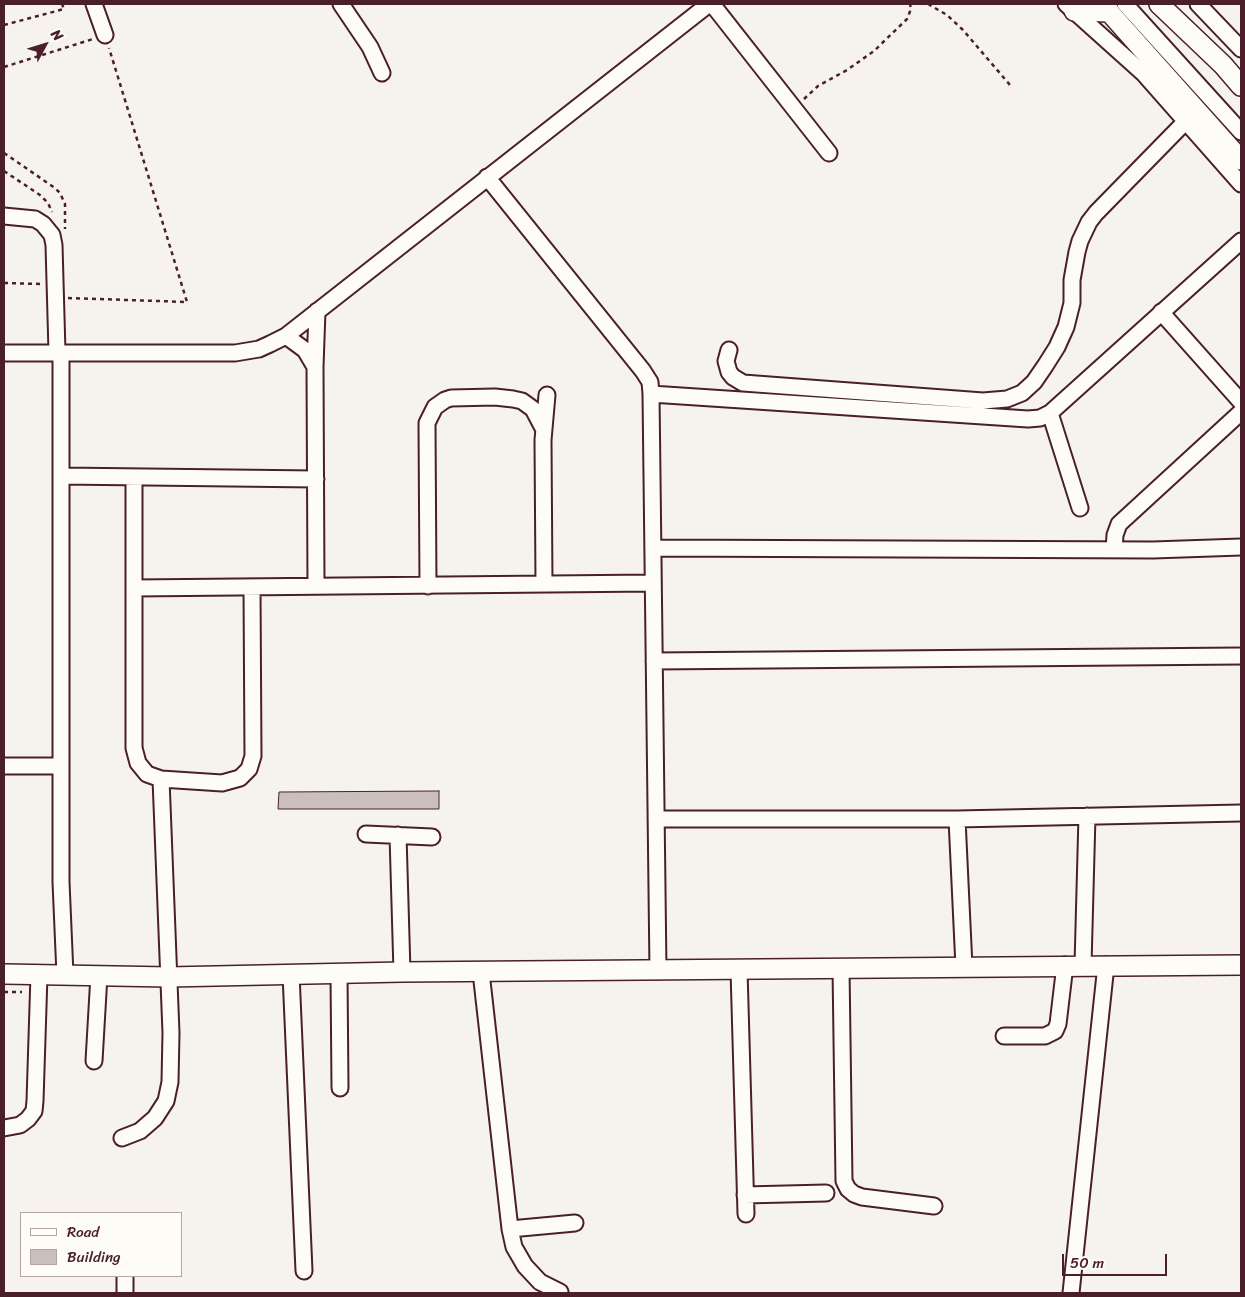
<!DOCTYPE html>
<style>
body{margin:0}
#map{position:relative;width:1245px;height:1297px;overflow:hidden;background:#f6f3ef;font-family:Sriracha,sans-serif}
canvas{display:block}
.frame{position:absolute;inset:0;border:5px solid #4a1f2b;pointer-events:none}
.legend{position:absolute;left:20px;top:1212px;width:162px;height:65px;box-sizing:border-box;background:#fdfcf7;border:1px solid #b5a4a5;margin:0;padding:6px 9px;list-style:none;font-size:15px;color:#4a1f2b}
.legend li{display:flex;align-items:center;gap:10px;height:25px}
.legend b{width:25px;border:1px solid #b5a4a5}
.north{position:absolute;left:20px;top:20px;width:50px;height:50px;-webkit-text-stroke:4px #fdfcf7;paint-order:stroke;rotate:51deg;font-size:14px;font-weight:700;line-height:20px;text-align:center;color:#4a1f2b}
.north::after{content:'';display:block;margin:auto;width:18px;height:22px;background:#4a1f2b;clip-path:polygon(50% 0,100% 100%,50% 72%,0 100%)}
.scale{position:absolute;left:1062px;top:1254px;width:105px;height:22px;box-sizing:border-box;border:2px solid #4a1f2b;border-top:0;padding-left:6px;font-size:15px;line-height:18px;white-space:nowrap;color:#4a1f2b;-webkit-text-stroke:4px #fdfcf7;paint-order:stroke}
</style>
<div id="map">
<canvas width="1245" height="1297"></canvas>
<div class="frame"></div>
<ul class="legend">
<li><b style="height:6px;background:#fdfcf7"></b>Road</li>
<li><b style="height:14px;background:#cbbfbe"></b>Building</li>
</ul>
<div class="north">N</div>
<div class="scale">50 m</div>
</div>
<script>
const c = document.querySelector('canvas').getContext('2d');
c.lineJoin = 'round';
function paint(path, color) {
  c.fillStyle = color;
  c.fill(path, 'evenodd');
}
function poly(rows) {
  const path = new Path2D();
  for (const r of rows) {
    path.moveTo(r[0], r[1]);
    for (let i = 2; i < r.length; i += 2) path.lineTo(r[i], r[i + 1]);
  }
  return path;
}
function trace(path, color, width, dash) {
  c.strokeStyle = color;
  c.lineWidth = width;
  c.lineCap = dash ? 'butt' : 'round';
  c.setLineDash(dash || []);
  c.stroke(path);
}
const building = poly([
 [439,791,439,809,278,809,279,792,439,791]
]);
paint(building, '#cbbfbe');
trace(building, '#4a1f2b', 1);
const minor = poly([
 [94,4,105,35],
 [341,4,370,47,382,73],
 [712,4,829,153],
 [1066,4,1144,74,1241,184],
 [1125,4,1241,132],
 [1198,4,1241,49],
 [487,177,643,371,650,382,651,394,658,971],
 [4,216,35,219,43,224,52,235,54,245,57,352],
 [1161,312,1241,402],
 [286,336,305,350,315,367],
 [729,350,726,361,729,372,733,377,743,383,983,401,1007,399,1022,393,1034,382,1045,366,1057,347,1066,327,1072,303,1072,280,1077,252,1080,241,1089,222,1096,213,1186,121],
 [4,353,235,353,259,349,270,344,286,336,709,4],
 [61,353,61,882,65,975],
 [651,394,1028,419,1040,418,1050,413,1241,241],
 [1050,413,1080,508],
 [61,476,316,479],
 [134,477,134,748,138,763,147,774,161,779,222,783,240,778,249,769,253,756,252,587],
 [653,548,1153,550,1241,547],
 [1114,550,1115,535,1119,524,1241,412],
 [544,584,543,440,547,395],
 [316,586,315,367,317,311],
 [428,586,427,423,435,407,445,400,451,398,495,397,513,399,522,401,533,409,543,428],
 [134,588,653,583],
 [654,661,1241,656],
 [4,766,61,766],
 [656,819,957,819,1241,813],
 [957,819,964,967],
 [366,834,432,837],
 [398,835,402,972],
 [1083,965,1087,816],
 [841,968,844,1181,848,1189,854,1194,862,1197,934,1206],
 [739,970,746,1214],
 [481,972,510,1229,514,1247,525,1266,540,1282,560,1292],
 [291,974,304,1271],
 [339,974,340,1088],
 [1004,1036,1045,1036,1055,1031,1058,1024,1065,965],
 [94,1061,99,975],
 [4,1128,20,1125,28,1119,34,1111,35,1101,39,975],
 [122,1138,140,1131,155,1118,166,1101,170,1082,171,1033,161,779],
 [745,1195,826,1193],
 [510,1229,575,1223],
 [125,1293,125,1276],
 [1071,1293,1106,965]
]);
const major = poly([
 [1102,4,1241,160],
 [1159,4,1223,65,1241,86],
 [1074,11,1110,12],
 [4,974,169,977,402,972,1241,965]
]);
trace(minor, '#4a1f2b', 19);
trace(major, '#4a1f2b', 22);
trace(poly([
 [928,4,947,15,963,30,1010,85],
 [4,25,64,9,62,4],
 [4,67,93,39],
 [804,99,818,86,847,70,874,51,907,19,911,9,910,4],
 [4,153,55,188,60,193,65,204,65,229],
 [4,171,40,195,48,203,52,212],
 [4,283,41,284],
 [68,298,187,302,109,48],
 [4,992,22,992]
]), '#4a1f2b', 2.5, [4, 4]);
trace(minor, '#fdfcf7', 15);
trace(major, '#fdfcf7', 19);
</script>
